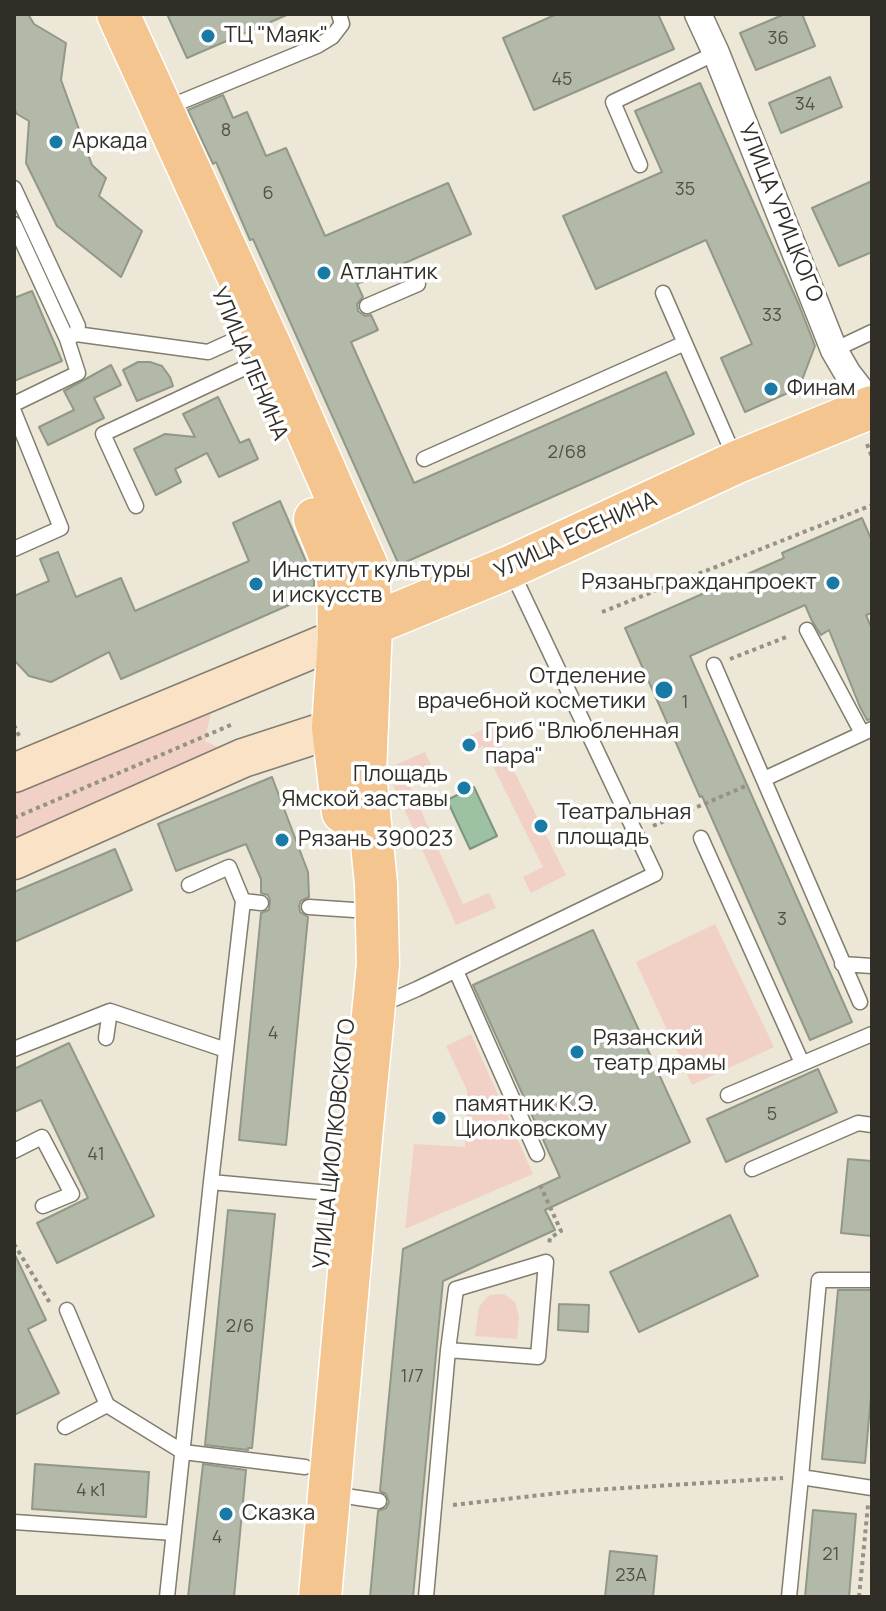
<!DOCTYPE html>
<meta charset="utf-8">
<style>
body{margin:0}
#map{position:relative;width:886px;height:1611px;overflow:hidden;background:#ece7d6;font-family:Manrope,sans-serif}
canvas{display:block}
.frame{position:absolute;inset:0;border:16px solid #302e27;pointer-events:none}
</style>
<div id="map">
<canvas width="886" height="1611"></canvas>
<div class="frame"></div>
</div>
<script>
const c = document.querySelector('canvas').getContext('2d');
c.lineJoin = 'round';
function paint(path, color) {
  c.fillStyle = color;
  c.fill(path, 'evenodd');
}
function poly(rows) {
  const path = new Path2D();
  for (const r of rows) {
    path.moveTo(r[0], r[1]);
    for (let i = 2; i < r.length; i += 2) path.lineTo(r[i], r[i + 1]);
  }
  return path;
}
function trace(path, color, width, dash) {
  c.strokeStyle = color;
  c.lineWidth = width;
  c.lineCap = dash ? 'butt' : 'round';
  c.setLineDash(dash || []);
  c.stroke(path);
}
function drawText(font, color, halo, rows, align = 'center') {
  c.font = font + ' Manrope,sans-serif';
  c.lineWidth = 7;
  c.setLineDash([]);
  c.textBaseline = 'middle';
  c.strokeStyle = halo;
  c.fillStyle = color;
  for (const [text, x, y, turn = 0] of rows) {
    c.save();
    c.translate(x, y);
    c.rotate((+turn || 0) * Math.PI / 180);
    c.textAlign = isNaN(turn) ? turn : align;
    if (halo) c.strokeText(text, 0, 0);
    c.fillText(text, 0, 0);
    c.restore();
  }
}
paint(poly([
 [212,707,205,741,233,754,14,846,14,786],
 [491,725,566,875,531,893,523,877,543,867,483,746,465,754,459,741],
 [425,752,432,768,407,780,463,904,489,893,496,908,456,925,386,769],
 [715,924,774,1047,692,1085,636,962],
 [471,1034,533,1174,405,1229,414,1144,465,1147,467,1090,446,1046],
 [504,1294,515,1302,519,1317,517,1339,475,1336,479,1307,489,1295]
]), '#f1d1c6');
const water = poly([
 [474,787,497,836,470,849,447,800,474,787]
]);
paint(water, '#9cc1a3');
trace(water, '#7c957e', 2);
const building = poly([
 [14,14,28,14,34,24,66,43,61,80,92,165,106,178,99,196,142,231,121,277,57,226,26,163,29,121,17,114,14,108,14,14],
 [167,14,289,14,187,58,167,14],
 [557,14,658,14,674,49,534,110,503,38,557,14],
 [785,14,802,14,815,46,756,70,740,33,785,14],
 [830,77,842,107,781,133,769,103,830,77],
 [700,83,799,305,815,346,799,388,745,412,721,358,752,344,706,240,596,289,563,216,662,172,635,111,700,83],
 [223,95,233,118,247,112,266,156,286,148,325,236,448,183,471,234,357,284,363,297,357,304,358,311,365,316,371,315,378,330,351,342,414,483,666,372,694,434,399,565,253,239,250,240,216,162,213,164,188,110,223,95],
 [872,181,872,252,839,266,812,208,872,181],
 [32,291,62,361,14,381,14,298,32,291],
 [138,362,150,362,162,366,170,377,173,386,137,401,123,370,138,362],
 [111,365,121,385,94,398,104,418,48,445,39,427,74,410,64,391,111,365],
 [218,397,240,443,249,439,258,459,219,477,207,453,175,469,181,482,156,495,134,449,165,434,195,437,183,414,218,397],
 [280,501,314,580,314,594,121,679,109,652,51,682,29,676,14,660,14,596,49,581,40,559,58,552,76,597,121,578,135,611,249,561,233,523,280,501],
 [862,518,872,541,872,613,866,615,872,629,872,719,867,720,860,707,829,630,821,635,812,621,805,605,690,656,852,1022,810,1040,702,796,700,797,625,628,784,558,782,553,862,518],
 [272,777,308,872,309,897,301,901,299,906,300,912,308,917,286,1145,239,1140,261,913,269,910,270,900,268,895,261,893,261,879,246,844,176,871,158,824,272,777],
 [115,849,132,890,14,942,14,892,115,849],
 [593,930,690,1142,545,1210,555,1230,443,1281,413,1597,370,1597,378,1511,386,1508,389,1502,386,1494,380,1491,403,1249,560,1177,473,985,593,930],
 [69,1043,154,1216,57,1263,37,1223,88,1198,41,1100,14,1112,14,1069,69,1043],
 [818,1069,837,1112,726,1162,707,1119,818,1069],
 [848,1159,872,1161,872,1236,841,1233,848,1159],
 [228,1210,275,1214,252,1448,248,1448,248,1450,205,1445,228,1210],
 [730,1215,758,1276,639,1332,610,1272,730,1215],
 [14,1253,46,1320,28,1329,59,1393,14,1415,14,1253],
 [838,1290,872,1290,872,1385,865,1463,822,1459,838,1290],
 [559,1304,589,1305,588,1332,558,1330,559,1304],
 [35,1464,149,1472,146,1517,32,1509,35,1464],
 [203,1464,246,1470,234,1597,188,1597,203,1464],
 [813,1510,856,1514,849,1597,805,1597,813,1510],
 [610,1551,657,1556,653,1597,605,1597,610,1551]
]);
paint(building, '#b3b9a9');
trace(building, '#929888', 2);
const lane = poly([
 [166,108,317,46,332,37,342,24,339,14],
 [640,165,613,102,716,53],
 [14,188,78,326,76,334,67,339],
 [14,224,67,339,78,373,14,404],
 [663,293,735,458],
 [367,306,418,284],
 [76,334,208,352,239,338],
 [834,350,872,332],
 [14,412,61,528,14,549],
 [424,459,685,343],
 [136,506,103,434,251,365],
 [807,630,862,733],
 [714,665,860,1002],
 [764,779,872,729],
 [701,838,802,1063],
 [243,901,261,903],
 [309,907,354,910],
 [842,964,872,966],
 [456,971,537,1154],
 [378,1006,417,989,655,874,511,570],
 [110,1011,226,1050],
 [14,1049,110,1011,106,1038],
 [728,1095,872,1034],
 [14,1151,42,1137,72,1194,43,1206],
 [752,1169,858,1123,872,1125],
 [211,1182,330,1193],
 [872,1280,819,1280,801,1477,872,1488],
 [67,1310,107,1405,183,1452,305,1467],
 [65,1427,107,1405],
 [332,1494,379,1501],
 [14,1522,174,1533],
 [167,1597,211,1182,243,901,229,867,189,885],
 [426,1597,448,1350,456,1289,546,1262,538,1357,448,1350],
 [789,1597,801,1477]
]);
const street = poly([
 [698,14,716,53,834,350,848,374,872,405]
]);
const secondary = poly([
 [14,773,339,638],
 [14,860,243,758,363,719]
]);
const primary = poly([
 [118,14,271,348,368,569,371,625,365,773,376,884,378,964,362,1127,320,1597],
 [315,519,338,575,339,638,333,728,343,812],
 [348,634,510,567,737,462,872,407]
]);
trace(lane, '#827d6e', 17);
trace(street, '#827d6e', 29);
trace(secondary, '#827d6e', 41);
trace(primary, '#fff', 45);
trace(poly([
 [867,444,872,457],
 [602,612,872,505],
 [730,659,789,636],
 [14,725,20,738],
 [14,818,233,724],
 [653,826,748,785],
 [540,1185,561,1231,550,1238,549,1244],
 [14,1244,50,1303],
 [453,1505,577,1491,783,1478],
 [859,1597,868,1505]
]), '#959185', 4, [4, 4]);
trace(lane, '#fff', 14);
trace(street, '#fff', 26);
trace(secondary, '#fae2c6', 38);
trace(primary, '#f4c58e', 42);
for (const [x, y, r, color] of [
 [208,36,8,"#197aa6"],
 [56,142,8,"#197aa6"],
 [324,273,8,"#197aa6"],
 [771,389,8,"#197aa6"],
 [833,583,8,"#197aa6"],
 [256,584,8,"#197aa6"],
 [664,690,10,"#197aa6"],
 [469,745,8,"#197aa6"],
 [464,788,8,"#197aa6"],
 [541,826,8,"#197aa6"],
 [282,840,8,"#197aa6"],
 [577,1052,8,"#197aa6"],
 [439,1118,8,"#197aa6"],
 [226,1514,8,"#197aa6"]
]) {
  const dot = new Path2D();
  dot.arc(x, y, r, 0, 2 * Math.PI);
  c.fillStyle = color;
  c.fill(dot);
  trace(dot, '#fff', 3);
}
drawText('18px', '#515148', null, [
 ["36",778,39],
 ["45",562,80],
 ["34",805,105],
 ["8",226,131],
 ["35",685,190],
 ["6",268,194],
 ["33",772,316],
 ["2/68",567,453],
 ["1",685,703],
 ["3",782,920],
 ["4",273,1034],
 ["5",772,1115],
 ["41",96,1155],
 ["2/6",240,1327],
 ["1/7",412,1377],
 ["4 к1",91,1491],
 ["4",217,1538],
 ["21",831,1555],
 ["23А",631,1576]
]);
drawText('22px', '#302e27', '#fff', [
 ["ТЦ \"Маяк\"",224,36],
 ["Аркада",72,142],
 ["Атлантик",340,273],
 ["Финам",787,389],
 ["Институт культуры",272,571],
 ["и искусств",272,596],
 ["Рязаньгражданпроект",817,583,"right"],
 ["Отделение",646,677,"right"],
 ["врачебной косметики",646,702,"right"],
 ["Гриб \"Влюбленная",485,732],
 ["пара\"",485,757],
 ["Площадь",448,775,"right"],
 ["Ямской заставы",448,800,"right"],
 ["Театральная",557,813],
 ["площадь",557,838],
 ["Рязань 390023",298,840],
 ["Рязанский",593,1039],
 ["театр драмы",593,1064],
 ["памятник К.Э.",455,1105],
 ["Циолковскому",455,1130],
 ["Сказка",242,1514]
], 'left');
drawText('22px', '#302e27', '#fff', [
 ["УЛИЦА УРИЦКОГО",780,213,68],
 ["УЛИЦА ЛЕНИНА",249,364,67],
 ["УЛИЦА ЕСЕНИНА",576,536,-25],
 ["УЛИЦА ЦИОЛКОВСКОГО",335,1144,-84]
]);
</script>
